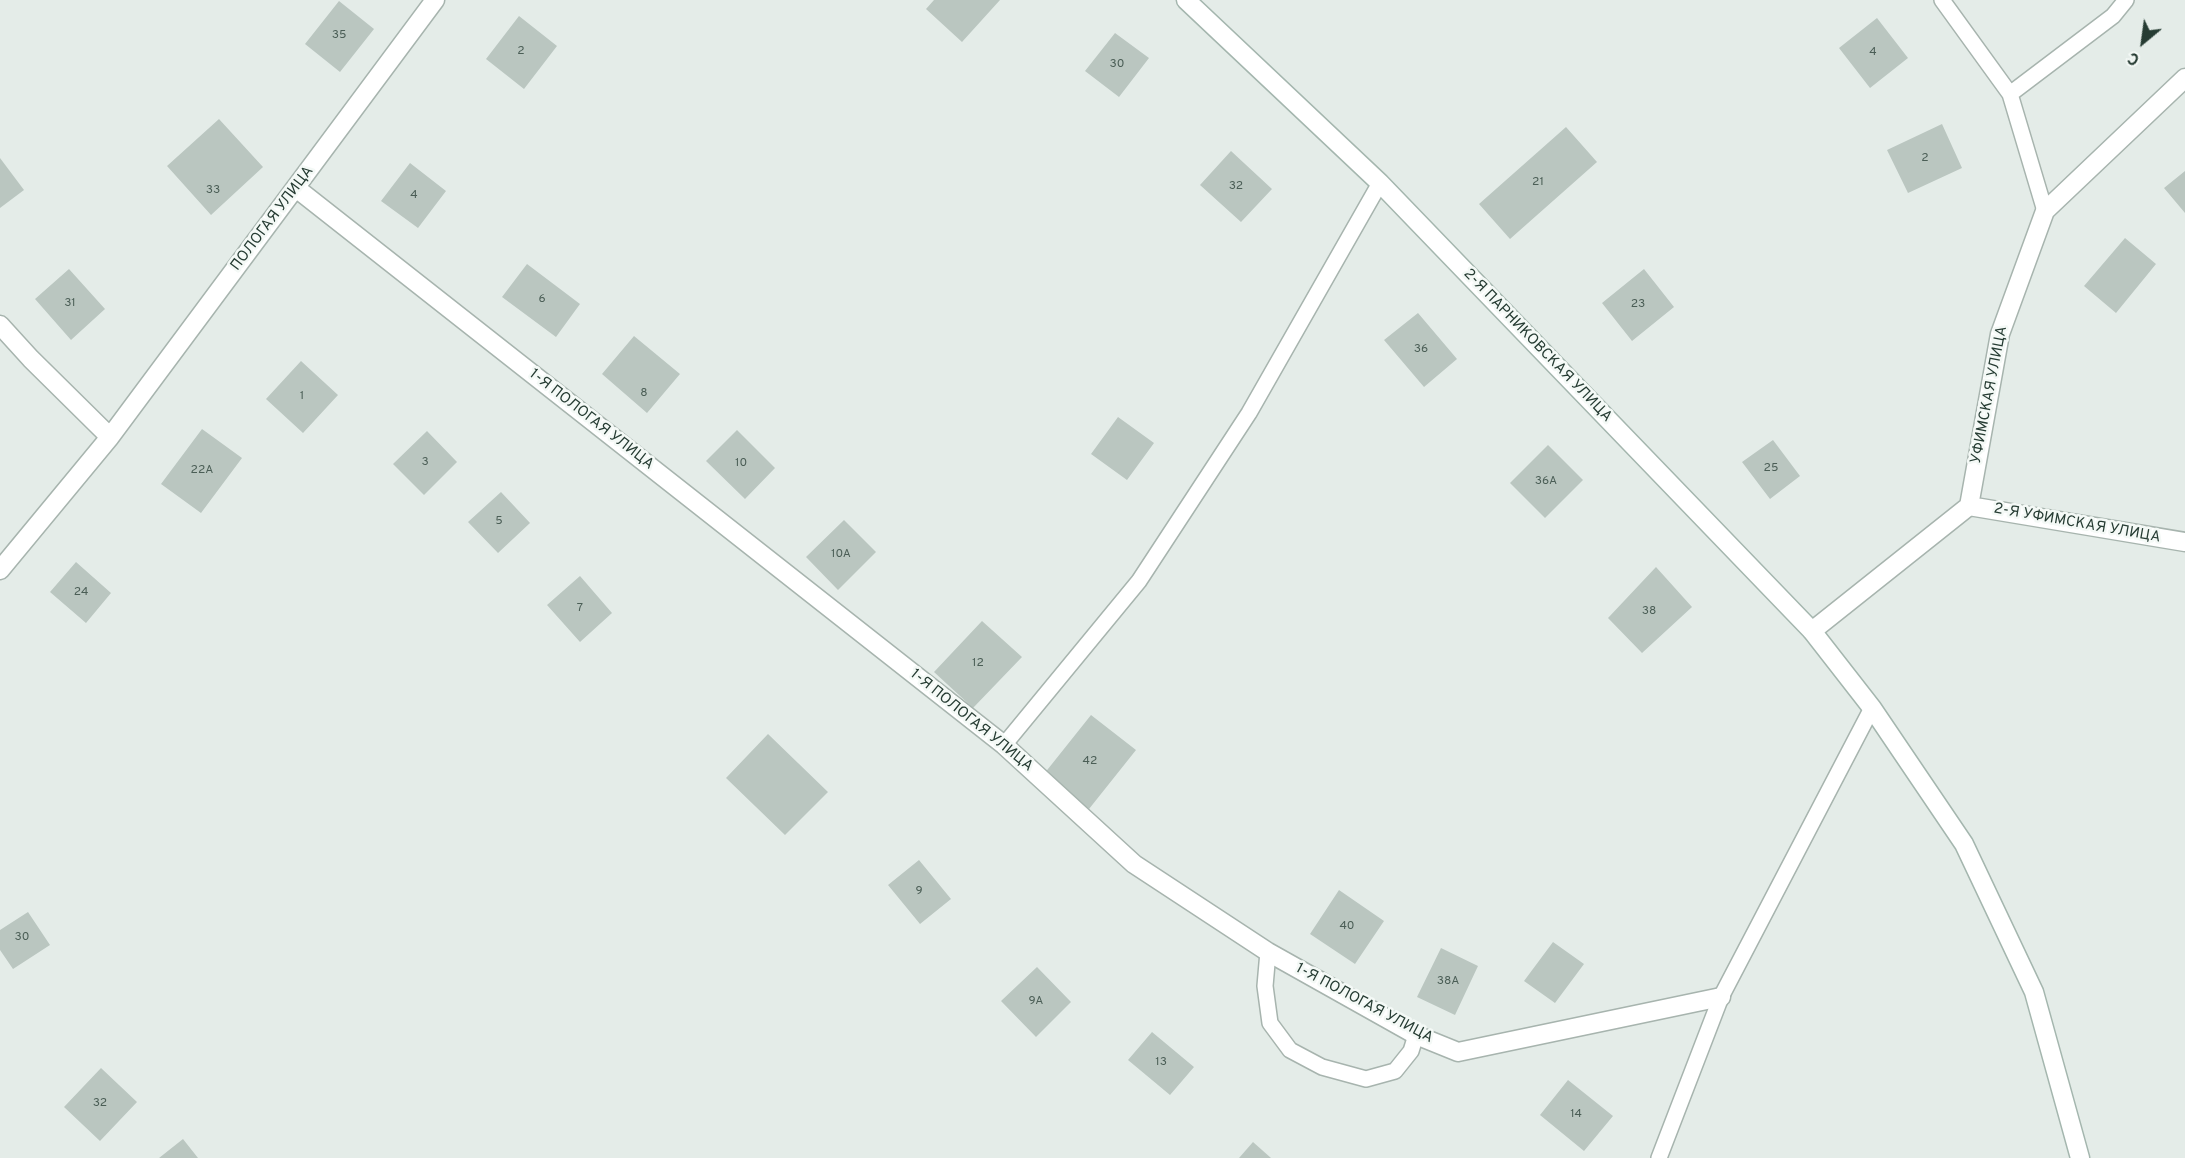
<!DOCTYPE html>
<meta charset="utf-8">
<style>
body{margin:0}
#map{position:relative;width:2185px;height:1158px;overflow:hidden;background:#e4ece8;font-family:Overpass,sans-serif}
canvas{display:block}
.north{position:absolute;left:2113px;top:12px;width:60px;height:60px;-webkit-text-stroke:4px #f4f9f6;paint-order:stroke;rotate:209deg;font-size:16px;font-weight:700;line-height:24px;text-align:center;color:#263c33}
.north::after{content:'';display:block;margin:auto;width:21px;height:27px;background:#263c33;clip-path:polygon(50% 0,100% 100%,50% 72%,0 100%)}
</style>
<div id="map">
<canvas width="2185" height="1158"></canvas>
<div class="north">С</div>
</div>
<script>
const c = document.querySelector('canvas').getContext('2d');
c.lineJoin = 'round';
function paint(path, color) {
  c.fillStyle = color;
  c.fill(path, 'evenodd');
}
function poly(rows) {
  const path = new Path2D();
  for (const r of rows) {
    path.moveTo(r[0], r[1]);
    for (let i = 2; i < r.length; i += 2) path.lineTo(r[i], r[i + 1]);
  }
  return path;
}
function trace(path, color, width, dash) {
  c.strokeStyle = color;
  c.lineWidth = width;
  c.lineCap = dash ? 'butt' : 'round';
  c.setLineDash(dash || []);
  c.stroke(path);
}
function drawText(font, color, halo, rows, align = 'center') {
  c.font = font + ' Overpass,sans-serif';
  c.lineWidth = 5;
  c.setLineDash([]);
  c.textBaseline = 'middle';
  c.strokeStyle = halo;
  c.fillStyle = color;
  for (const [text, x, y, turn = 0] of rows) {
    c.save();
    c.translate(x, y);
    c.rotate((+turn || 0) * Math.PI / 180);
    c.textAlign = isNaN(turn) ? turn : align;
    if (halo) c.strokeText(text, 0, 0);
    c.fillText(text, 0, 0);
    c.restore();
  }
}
paint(poly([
 [934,0,1000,0,962,42,926,9],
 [339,1,374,29,340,72,305,44],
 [519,16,557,46,524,89,486,59],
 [1877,18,1908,58,1870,88,1839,48],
 [1115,33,1149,58,1119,97,1085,71],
 [219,119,263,167,211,215,167,166],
 [1942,124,1962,168,1908,193,1887,150],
 [1566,127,1597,162,1510,239,1479,204],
 [1231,151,1272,189,1241,222,1200,185],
 [0,158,24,190,0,208],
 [410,163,446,191,418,228,381,201],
 [2185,171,2185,213,2164,188],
 [2125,238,2156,264,2116,313,2084,286],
 [527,264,580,304,556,337,502,297],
 [69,269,105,309,71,340,35,299],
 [1644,269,1674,307,1632,341,1602,303],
 [1418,313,1457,359,1424,387,1384,340],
 [634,336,680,374,647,413,602,374],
 [301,361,338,395,303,433,266,399],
 [1118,417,1154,443,1127,480,1091,454],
 [202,429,242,458,201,513,161,484],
 [737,430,775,468,745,499,706,461],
 [427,431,457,462,424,495,393,464],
 [1773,440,1800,476,1770,499,1742,462],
 [1548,445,1583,480,1545,518,1510,483],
 [501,492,530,523,498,553,468,522],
 [844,520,876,552,838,590,806,557],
 [76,562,111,593,86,623,50,592],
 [1656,567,1692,607,1642,653,1608,618],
 [580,576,612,613,580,642,547,605],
 [982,621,1022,657,973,708,934,672],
 [1091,715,1136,750,1089,809,1044,774],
 [768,734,828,792,785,835,726,778],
 [919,860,951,899,920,924,888,885],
 [1339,890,1384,921,1355,964,1310,934],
 [28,912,50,945,13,969,0,950,0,930],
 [1553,942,1584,964,1555,1003,1524,981],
 [1441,948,1478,966,1455,1015,1417,997],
 [1037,967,1071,1002,1036,1037,1001,1001],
 [1152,1032,1194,1067,1170,1095,1128,1060],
 [101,1068,137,1102,100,1141,64,1107],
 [1568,1080,1613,1116,1584,1151,1540,1115],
 [183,1139,198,1158,159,1158],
 [1253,1142,1271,1158,1239,1158]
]), '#bac6c0');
const lane = poly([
 [1942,0,2010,94,2045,211],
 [2010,94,2113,16,2126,0],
 [1004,745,1139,581,1249,413,1380,183],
 [1268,952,1265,986,1270,1023,1290,1050,1322,1067,1366,1079,1395,1071,1411,1051,1416,1035],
 [1659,1158,1721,997,1872,708]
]);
const street = poly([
 [296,188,1004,745,1134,864,1268,952,1416,1035,1458,1052,1721,997],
 [0,325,31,359,110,437],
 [1969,506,2185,542],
 [0,570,110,437,435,0],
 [1812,631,1969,506,2000,334,2045,211,2185,78]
]);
const secondary = poly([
 [1186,0,1380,183,1812,631,1872,708,1964,844,2034,992,2080,1158]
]);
trace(lane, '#a7b4ae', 18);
trace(street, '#a7b4ae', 21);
trace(secondary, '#a4b6ae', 21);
trace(lane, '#fff', 15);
trace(street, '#fff', 18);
trace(secondary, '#fff', 18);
drawText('12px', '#4b5e56', null, [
 ["35",339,36],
 ["2",521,52],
 ["4",1873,53],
 ["30",1117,65],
 ["2",1925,159],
 ["21",1538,183],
 ["32",1236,187],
 ["33",213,191],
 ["4",414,196],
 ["6",542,300],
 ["31",70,304],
 ["23",1638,305],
 ["36",1421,350],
 ["8",644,394],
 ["1",302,397],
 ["3",425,463],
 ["10",741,464],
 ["25",1771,469],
 ["22А",202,471],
 ["36А",1546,482],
 ["5",499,522],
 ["10А",841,555],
 ["24",81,593],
 ["7",580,609],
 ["38",1649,612],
 ["12",978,664],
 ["42",1090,762],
 ["9",919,892],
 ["40",1347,927],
 ["30",22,938],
 ["38А",1448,982],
 ["9А",1036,1002],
 ["13",1161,1063],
 ["32",100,1104],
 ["14",1576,1115]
]);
drawText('15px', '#263c33', '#f4f9f6', [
 ["ПОЛОГАЯ УЛИЦА",273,219,-53],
 ["2-Я ПАРНИКОВСКАЯ УЛИЦА",1537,346,46],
 ["УФИМСКАЯ УЛИЦА",1990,395,-79],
 ["1-Я ПОЛОГАЯ УЛИЦА",591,420,38],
 ["2-Я УФИМСКАЯ УЛИЦА",2077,524,10],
 ["1-Я ПОЛОГАЯ УЛИЦА",971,721,39],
 ["1-Я ПОЛОГАЯ УЛИЦА",1364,1004,28]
]);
</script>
